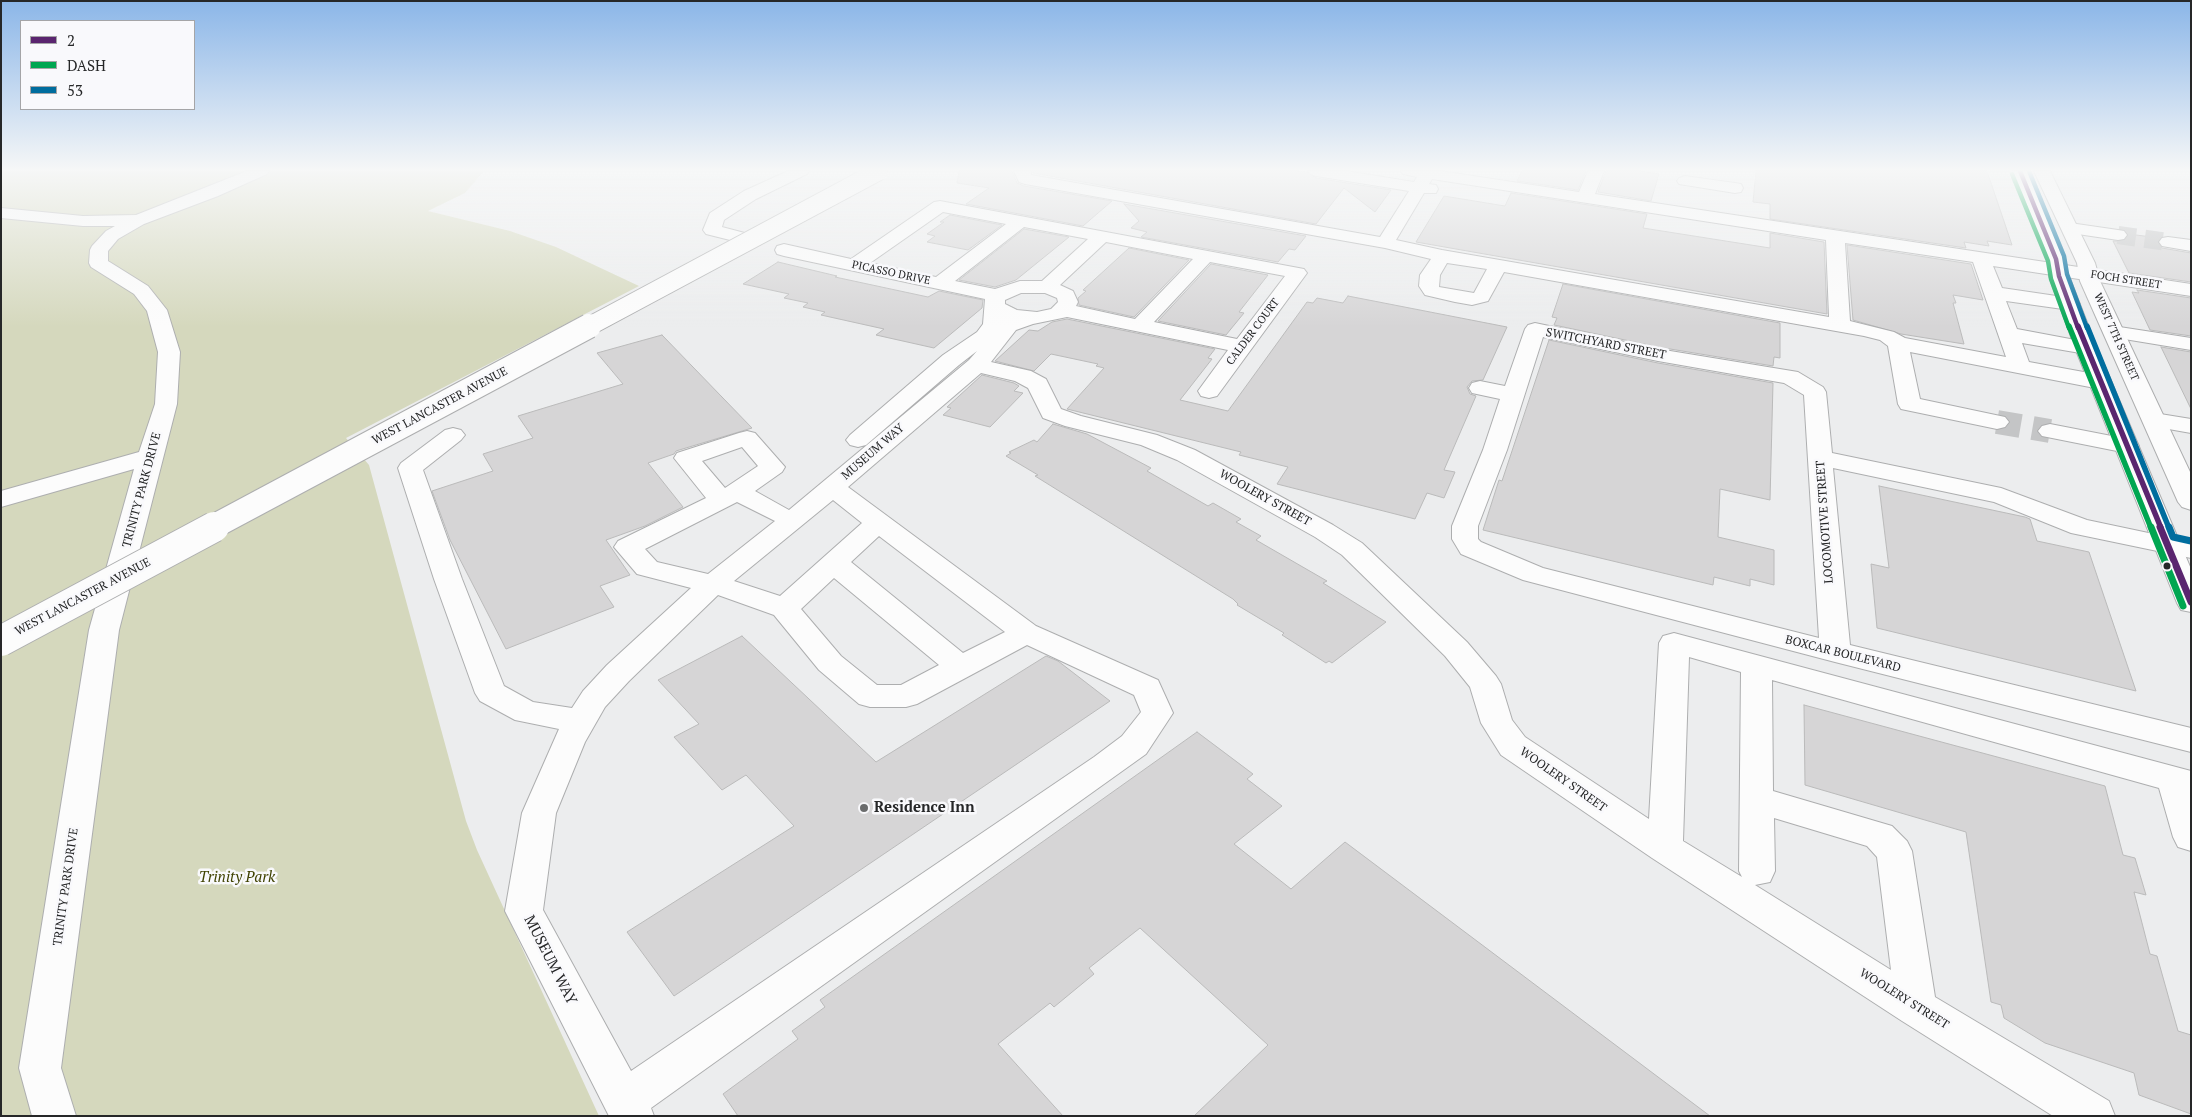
<!DOCTYPE html>
<style>
body{margin:0}
#map{position:relative;width:2192px;height:1117px;overflow:hidden;background:#ecedee;font-family:"PT Serif",serif}
canvas{display:block}
.frame{position:absolute;inset:0;border:2px solid #262728;pointer-events:none}
.legend{position:absolute;left:20px;top:20px;width:175px;height:90px;box-sizing:border-box;background:#f9f9fc;border:1px solid #a5a5a7;margin:0;padding:6px 9px;list-style:none;font-size:15px;color:#262728}
.legend li{display:flex;align-items:center;gap:10px;height:25px}
.legend b{width:25px;border:1px solid #a5a5a7}
</style>
<div id="map">
<canvas width="2192" height="1117"></canvas>
<div class="frame"></div>
<ul class="legend">
<li><b style="height:6px;background:#5a256f"></b>2</li>
<li><b style="height:6px;background:#00a651"></b>DASH</li>
<li><b style="height:6px;background:#006d9e"></b>53</li>
</ul>
</div>
<script>
const c = document.querySelector('canvas').getContext('2d');
c.lineJoin = 'round';
function paint(path, color) {
  c.fillStyle = color;
  c.fill(path, 'evenodd');
}
function poly(rows) {
  const path = new Path2D();
  for (const r of rows) {
    path.moveTo(r[0], r[1]);
    for (let i = 2; i < r.length; i += 2) path.lineTo(r[i], r[i + 1]);
  }
  return path;
}
function trace(path, color, width, dash) {
  c.strokeStyle = color;
  c.lineWidth = width;
  c.lineCap = dash ? 'butt' : 'round';
  c.setLineDash(dash || []);
  c.stroke(path);
}
function drawText(font, color, halo, rows, align = 'center') {
  c.font = font + ' "PT Serif",serif';
  c.lineWidth = 5;
  c.setLineDash([]);
  c.textBaseline = 'middle';
  c.strokeStyle = halo;
  c.fillStyle = color;
  for (const [text, x, y, turn = 0] of rows) {
    c.save();
    c.translate(x, y);
    c.rotate((+turn || 0) * Math.PI / 180);
    c.textAlign = isNaN(turn) ? turn : align;
    if (halo) c.strokeText(text, 0, 0);
    c.fillText(text, 0, 0);
    c.restore();
  }
}
paint(poly([
 [1,171,484,171,465,193,428,211,510,231,556,247,639,286,346,438,369,465,466,821,477,850,599,1116,1,1116]
]), '#d5d8bd');
const building = poly([
 [959,171,1012,171,1017,183,1024,186,1112,201,1083,226,966,204,989,188,957,183,959,171],
 [1033,171,1297,171,1307,172,1316,178,1391,190,1375,212,1344,188,1316,224,1033,173,1033,171],
 [1522,171,1586,171,1578,190,1517,181,1522,171],
 [1606,171,1640,171,1659,174,1651,201,1598,192,1606,171],
 [1756,171,1987,171,2012,245,1987,241,1989,246,1964,242,1966,248,1770,219,1770,204,1753,202,1756,171],
 [1511,193,1647,214,1643,228,1770,248,1770,233,1824,242,1827,314,1416,242,1444,196,1505,206,1511,193],
 [1124,204,1306,236,1295,250,1289,249,1278,262,1141,237,1147,232,1131,228,1139,221,1124,204],
 [950,215,1002,225,968,250,927,242,935,236,927,234,944,222,940,222,950,215],
 [1024,229,1069,237,1016,280,995,287,959,280,1024,229],
 [2128,234,2160,238,2157,242,2162,248,2191,253,2191,282,2129,273,2113,241,2124,241,2128,234],
 [1847,245,1971,264,1983,300,1953,295,1956,303,1953,303,1964,344,1901,334,1853,320,1847,245],
 [1129,248,1189,260,1134,317,1079,305,1078,298,1086,291,1083,290,1129,248],
 [778,262,837,276,835,277,928,297,939,291,983,300,982,308,934,348,876,335,884,329,821,315,825,312,803,307,808,303,784,298,789,294,743,284,778,262],
 [1211,264,1268,275,1239,312,1244,313,1226,335,1158,321,1211,264],
 [1563,284,1780,323,1780,358,1774,357,1773,366,1658,347,1554,325,1557,318,1552,317,1563,284],
 [2137,290,2191,298,2191,336,2150,330,2132,292,2139,293,2137,290],
 [1348,296,1507,327,1483,380,1472,381,1467,387,1470,394,1476,396,1444,470,1455,472,1444,498,1427,493,1415,519,1277,484,1288,467,1239,455,1241,452,1067,409,1104,368,1096,366,1098,364,1051,354,1034,371,995,361,1029,330,1038,331,1052,322,1067,319,1215,349,1208,358,1212,359,1180,400,1228,411,1307,302,1313,303,1317,298,1343,303,1348,296],
 [662,335,752,428,676,451,674,454,648,463,683,507,645,526,606,540,630,575,600,586,614,607,506,649,450,540,432,491,493,471,483,454,533,438,518,416,623,384,597,353,662,335],
 [1549,340,1658,363,1773,383,1770,500,1720,489,1718,537,1774,550,1774,585,1750,579,1750,586,1714,577,1713,585,1483,530,1499,480,1502,481,1549,340],
 [2161,347,2191,352,2191,409,2161,347],
 [982,375,1014,383,1019,386,1014,391,1023,393,990,427,943,415,951,408,947,407,982,375],
 [1053,424,1087,434,1151,468,1147,471,1208,506,1213,503,1241,519,1236,522,1261,536,1256,540,1327,581,1323,583,1386,622,1332,663,1329,661,1326,663,1282,635,1284,633,1237,605,1238,604,1233,599,1035,476,1038,475,1006,456,1011,453,1009,452,1034,440,1037,442,1053,424],
 [1879,486,2025,517,2030,519,2037,541,2089,552,2136,691,1877,628,1871,564,1889,568,1879,486],
 [742,636,876,762,1046,656,1058,661,1110,701,674,996,627,932,794,826,746,775,722,790,674,737,699,724,658,680,742,636],
 [1804,705,2105,786,2123,855,2135,858,2146,895,2134,892,2150,954,2157,956,2178,1031,2191,1035,2191,1114,2139,1095,2134,1073,2045,1043,2004,1018,2001,1005,1991,1002,1966,832,1805,785,1804,705],
 [1197,732,1253,774,1247,779,1282,806,1234,844,1291,889,1345,842,1710,1116,1194,1116,1268,1045,1140,928,1089,968,1094,974,1054,1007,1050,1003,998,1044,1063,1116,738,1116,723,1094,798,1039,792,1031,825,1007,820,1000,1197,732]
]);
paint(building, '#d6d5d6');
trace(building, '#bababa', 1);
trace(poly([
 [2118,235,2168,242]
]), '#c4c5c6', 18, [18, 9]);
trace(poly([
 [1997,422,2050,431]
]), '#c4c5c6', 24, [24, 12]);
const minor = poly([
 [247,171,269,171,267,174,218,196,144,224,118,239,108,251,108,261,148,286,167,310,180,352,177,404,119,630,61,1068,76,1116,32,1116,19,1068,89,630,134,469,1,507,1,491,139,452,155,404,158,352,147,311,134,294,91,267,89,263,90,250,92,246,106,231,115,226,83,226,1,218,1,208,83,216,136,215,247,171],
 [788,171,809,171,807,174,756,199,724,220,722,227,756,236,759,240,756,244,750,245,706,234,703,230,710,213,744,191,788,171],
 [1014,171,1031,171,1031,175,1380,237,1409,191,1316,176,1310,174,1308,171,1346,171,1414,182,1417,177,1403,174,1401,171,1440,171,1579,192,1588,171,1604,171,1595,194,2191,284,2191,296,1993,266,2002,288,2070,298,2077,300,2080,304,2077,308,2070,310,2006,301,2017,329,2086,342,2094,343,2097,348,2094,353,2086,354,2022,343,2029,362,2100,375,2108,377,2111,382,2108,387,2100,389,1910,352,1920,399,2005,417,2009,422,2005,427,1997,429,1901,409,1898,404,1888,346,1880,340,1864,336,1504,272,1488,301,1472,305,1455,302,1425,295,1419,286,1420,275,1431,259,1385,248,1025,184,1019,182,1014,171],
 [1432,179,1826,240,1829,317,1442,250,1396,240,1424,193,1436,193,1438,189,1436,185,1429,184,1432,179],
 [1845,243,1973,262,2006,357,1905,338,1894,332,1850,321,1845,243],
 [1447,263,1487,269,1474,293,1439,287,1440,275,1447,263],
 [1685,176,1735,183,1741,184,1743,188,1741,192,1735,193,1679,184,1677,181,1679,178,1685,176],
 [940,201,1304,269,1307,273,1217,396,1209,398,1201,396,1198,391,1228,350,1067,317,1033,324,1016,330,991,362,1031,371,1046,379,1061,409,1081,416,1157,435,1195,450,1333,525,1362,543,1467,642,1496,676,1501,684,1512,720,1525,737,1649,819,1659,643,1663,636,1674,633,2191,771,2191,851,2178,847,2173,837,2159,788,1772,680,1773,791,1892,826,1907,841,1912,851,1935,997,2109,1101,2115,1116,2053,1116,1902,1021,1652,858,1501,755,1481,723,1470,687,1445,656,1342,555,1315,537,1177,460,1141,445,1065,426,1043,418,1028,388,1015,381,981,373,848,487,1036,626,1158,680,1173,713,1146,754,651,1108,654,1116,609,1116,505,911,522,813,559,729,515,720,480,701,475,693,434,579,398,468,401,463,445,430,453,428,461,430,465,435,461,440,423,470,462,579,504,686,533,702,572,708,583,691,607,665,691,588,637,574,614,547,618,541,706,498,674,458,677,453,739,433,747,431,755,433,785,467,782,472,755,491,789,510,969,360,977,351,959,365,866,445,858,447,850,445,846,440,850,435,943,355,977,332,983,324,985,299,784,256,777,254,775,250,777,246,784,244,851,259,934,202,940,201],
 [943,212,1006,224,936,277,870,263,943,212],
 [1024,227,1088,239,1042,281,1020,281,995,289,955,281,1024,227],
 [1106,242,1193,259,1135,319,1076,306,1078,302,1073,291,1060,285,1106,242],
 [1210,262,1285,276,1237,339,1154,322,1210,262],
 [1021,293,1045,293,1057,298,1058,302,1051,309,1037,312,1017,310,1005,304,1005,300,1021,293],
 [742,447,758,466,725,488,702,461,742,447],
 [833,500,862,523,780,596,734,581,833,500],
 [737,502,775,521,708,574,657,562,645,549,737,502],
 [879,536,1005,632,963,653,851,562,879,536],
 [834,578,939,665,901,685,877,685,841,656,801,609,834,578],
 [718,595,774,615,819,670,859,704,870,707,906,707,917,704,1027,645,1134,695,1141,712,1122,736,1094,757,631,1071,543,910,556,813,585,742,605,707,629,681,718,595],
 [1689,657,1741,672,1739,871,1742,877,1683,841,1689,657],
 [1774,818,1867,846,1877,857,1891,970,1755,885,1770,882,1775,871,1774,818],
 [2070,223,2118,230,2124,231,2127,235,2124,239,2118,240,2064,232,2061,228,2064,224,2070,223],
 [2168,237,2191,240,2191,251,2162,246,2159,242,2162,238,2168,237],
 [1535,323,1658,349,1798,372,1823,387,1826,392,1832,453,2001,488,2087,520,2191,542,2191,558,2071,533,1994,502,1833,468,1850,645,2191,728,2191,752,1835,662,1523,580,1461,554,1452,539,1452,526,1483,450,1500,399,1472,393,1469,388,1472,383,1480,381,1505,386,1525,329,1528,325,1535,323],
 [1543,337,1658,361,1784,383,1804,395,1819,638,1543,568,1481,542,1478,539,1478,526,1507,450,1543,337],
 [2113,326,2191,338,2191,350,2106,336,2103,332,2106,328,2113,326],
 [2154,413,2191,419,2191,433,2146,425,2142,420,2146,415,2154,413],
 [2050,424,2127,439,2136,441,2139,446,2136,451,2127,453,2042,436,2038,431,2042,426,2050,424]
]);
const major = poly([
 [2012,171,2028,171,2065,259,2069,276,2097,348,2191,569,2191,612,2181,610,2177,603,2075,348,2049,276,2047,259,2012,171],
 [2034,171,2050,171,2095,263,2100,281,2191,474,2191,510,2182,507,2178,502,2080,281,2077,263,2034,171]
]);
trace(minor, '#adaeaf', 2);
trace(major, '#adaeaf', 2);
paint(minor, '#fcfcfc');
paint(major, '#fcfcfc');
const majorBridgeFar2 = poly([
 [586,328,879,171]
]);
const majorBridgeFar1 = poly([
 [211,528,589,326]
]);
const majorBridge = poly([
 [1,641,214,527]
]);
trace(majorBridgeFar2, '#adaeaf', 20, []);
trace(majorBridgeFar1, '#adaeaf', 26, []);
trace(majorBridge, '#adaeaf', 32, []);
trace(majorBridgeFar2, '#fcfcfc', 18);
trace(majorBridgeFar1, '#fcfcfc', 24);
trace(majorBridge, '#fcfcfc', 30);
trace(poly([
 [2020,171,2056,259,2059,276,2078,328]
]), '#5a256f', 4.5);
trace(poly([
 [2078,326,2161,528]
]), '#5a256f', 5.5);
trace(poly([
 [2160,527,2191,602]
]), '#5a256f', 7);
trace(poly([
 [2012,174,2048,261,2051,279,2069,328]
]), '#00a651', 4.5);
trace(poly([
 [2069,326,2151,528]
]), '#00a651', 5.5);
trace(poly([
 [2151,527,2183,606]
]), '#00a651', 7);
trace(poly([
 [2029,171,2064,256,2067,274,2087,328]
]), '#006d9e', 4.5);
trace(poly([
 [2087,326,2169,528]
]), '#006d9e', 5.5);
trace(poly([
 [2169,527,2173,537,2191,541]
]), '#006d9e', 7);
const sky = c.createLinearGradient(0, 0, 0, 327);
sky.addColorStop(0, '#8bb6e8');
sky.addColorStop(0.52, '#f6f7f7');
sky.addColorStop(1, '#f6f7f700');
c.fillStyle = sky;
c.fillRect(0, 0, 2192, 327);
for (const [x, y, r, color] of [
 [2167,566,4.5,"#262728"],
 [864,808,5,"#6b6c6d"]
]) {
  const dot = new Path2D();
  dot.arc(x, y, r, 0, 2 * Math.PI);
  c.fillStyle = color;
  c.fill(dot);
  trace(dot, '#f9f9fc', 2);
}
drawText('11px', '#262728', '#f9f9fc', [
 ["PICASSO DRIVE",891,273,12],
 ["FOCH STREET",2126,280,9],
 ["CALDER COURT",1253,332,-53],
 ["WEST 7TH STREET",2116,337,66]
]);
drawText('12px', '#262728', '#f9f9fc', [
 ["SWITCHYARD STREET",1606,344,11],
 ["WEST LANCASTER AVENUE",440,406,-28],
 ["MUSEUM WAY",873,452,-41],
 ["TRINITY PARK DRIVE",142,490,-75],
 ["WOOLERY STREET",1265,498,29],
 ["LOCOMOTIVE STREET",1825,522,-94],
 ["WEST LANCASTER AVENUE",83,597,-28],
 ["BOXCAR BOULEVARD",1843,654,14],
 ["WOOLERY STREET",1563,780,35],
 ["TRINITY PARK DRIVE",66,887,-82],
 ["WOOLERY STREET",1904,999,32]
]);
drawText('bold 15px', '#262728', '#f9f9fc', [
 ["Residence Inn",874,808]
], 'left');
drawText('italic 15px', '#3f4200', '#f9f9fc', [
 ["Trinity Park",237,878]
]);
drawText('15px', '#262728', '#f9f9fc', [
 ["MUSEUM WAY",550,960,63]
]);
</script>
